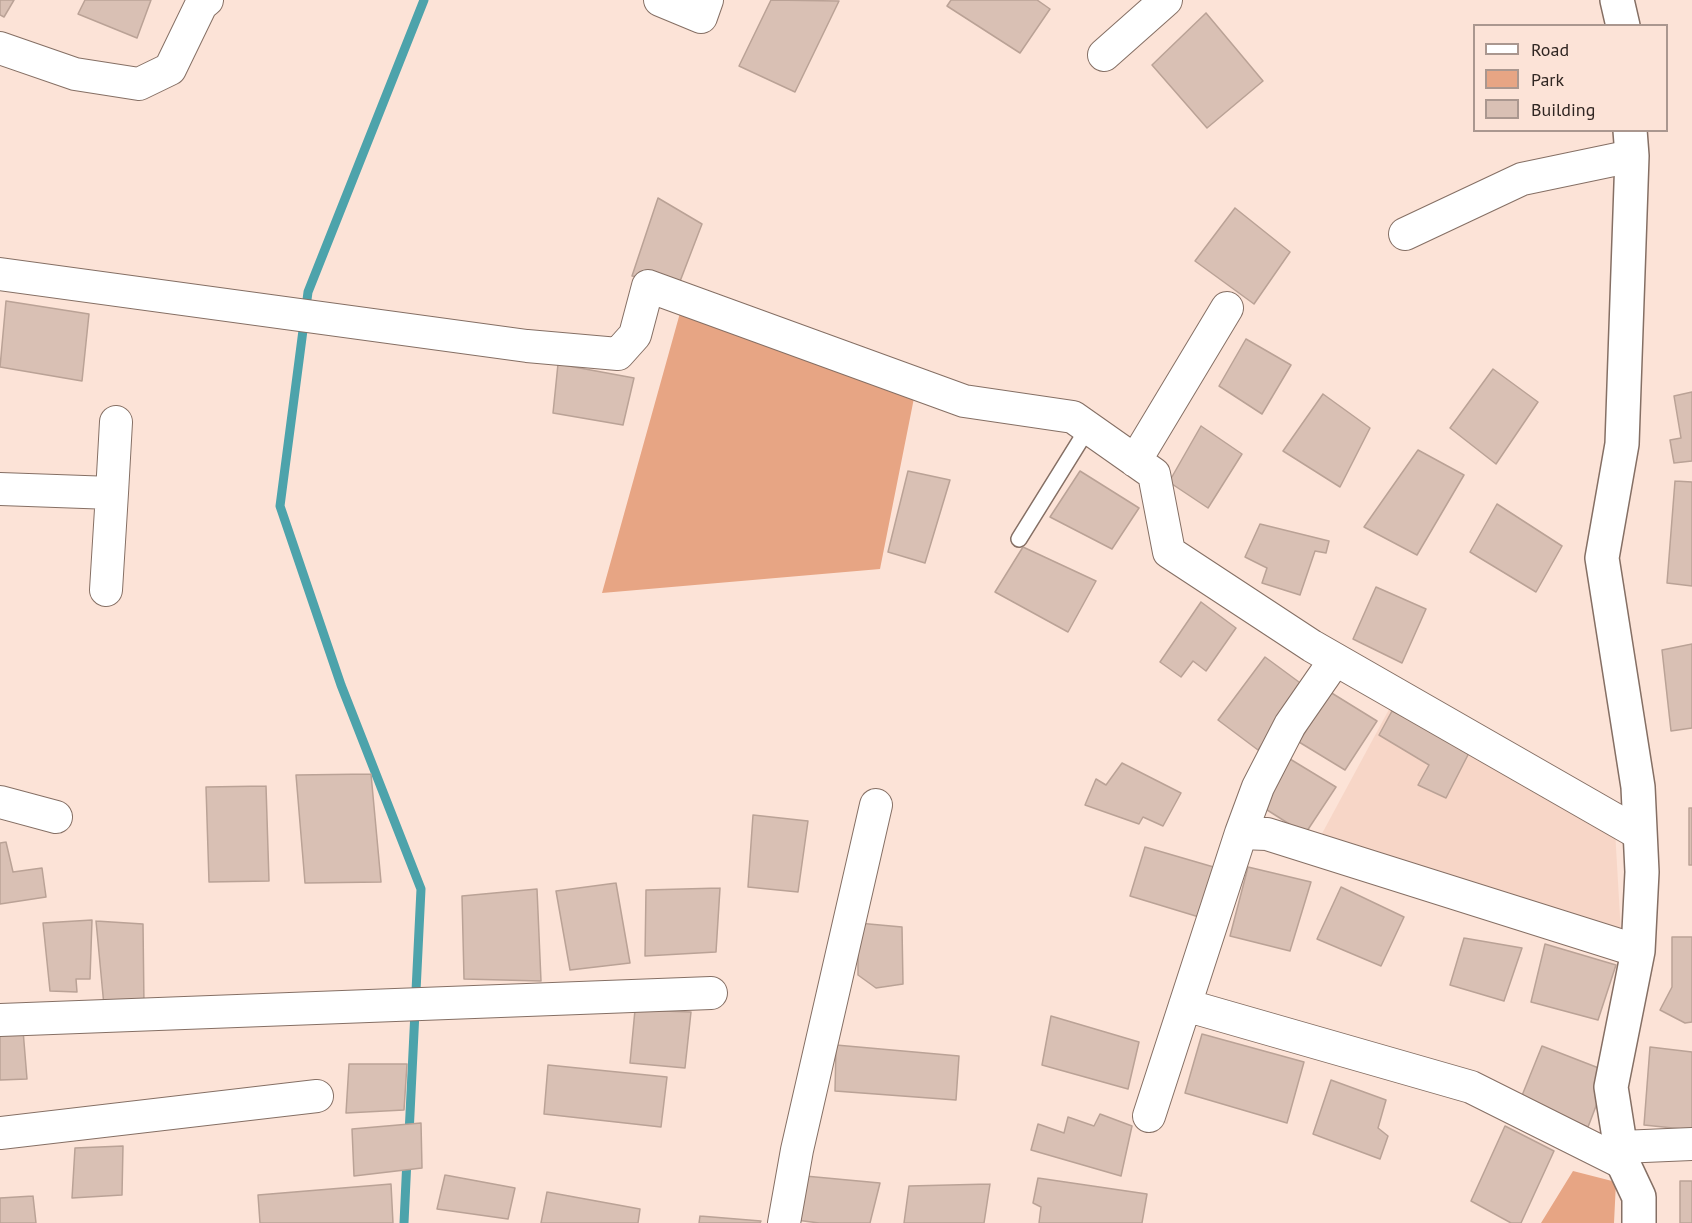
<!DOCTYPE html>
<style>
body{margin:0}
#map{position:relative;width:1692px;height:1223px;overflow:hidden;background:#fce3d7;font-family:"PT Sans",sans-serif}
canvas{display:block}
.legend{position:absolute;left:1473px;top:24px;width:195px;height:108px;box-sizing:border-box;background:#fce3d7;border:2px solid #aa978f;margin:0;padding:8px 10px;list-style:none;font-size:18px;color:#302622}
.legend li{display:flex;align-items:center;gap:12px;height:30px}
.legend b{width:30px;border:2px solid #aa978f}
</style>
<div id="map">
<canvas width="1692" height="1223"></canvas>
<ul class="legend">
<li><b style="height:8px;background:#fff"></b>Road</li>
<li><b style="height:16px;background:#e7a584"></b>Park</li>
<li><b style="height:16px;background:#d9c0b4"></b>Building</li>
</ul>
</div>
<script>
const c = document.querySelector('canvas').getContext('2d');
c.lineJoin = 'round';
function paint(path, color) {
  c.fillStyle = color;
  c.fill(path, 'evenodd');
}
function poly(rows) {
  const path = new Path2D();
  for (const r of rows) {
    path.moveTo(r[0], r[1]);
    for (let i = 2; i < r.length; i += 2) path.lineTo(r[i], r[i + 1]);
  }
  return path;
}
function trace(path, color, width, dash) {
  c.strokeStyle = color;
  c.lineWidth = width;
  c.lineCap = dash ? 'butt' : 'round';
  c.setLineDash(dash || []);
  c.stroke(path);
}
paint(poly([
 [1393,702,1615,830,1621,934,1318,841]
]), '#f7d6c7');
paint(poly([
 [680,313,914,398,880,569,602,593],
 [1573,1171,1616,1182,1614,1223,1541,1223]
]), '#e7a584');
trace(poly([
 [409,1134,421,889,341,685,280,506,308,292,424,0],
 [404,1223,407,1159]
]), '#4da3ab', 9);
const building = poly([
 [0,0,14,0,4,17,0,15,0,0],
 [85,0,151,0,137,38,78,14,85,0],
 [771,0,839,1,795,92,739,66,771,0],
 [951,0,1037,0,1050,9,1020,53,947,6,951,0],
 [1206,13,1263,81,1207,128,1152,65,1206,13],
 [658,198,702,224,679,284,632,276,658,198],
 [1235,208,1290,252,1254,304,1195,261,1235,208],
 [6,301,89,314,82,381,0,367,6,301],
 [1246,339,1291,365,1262,414,1219,386,1246,339],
 [558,364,634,378,623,425,553,413,558,364],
 [1493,369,1538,402,1496,464,1450,428,1493,369],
 [1692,392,1692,461,1674,463,1670,440,1681,438,1674,396,1692,392],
 [1323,394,1370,428,1340,487,1283,451,1323,394],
 [1201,426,1242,454,1208,508,1169,482,1201,426],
 [1418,450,1464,475,1417,555,1364,527,1418,450],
 [908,471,950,480,925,563,888,552,908,471],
 [1080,471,1139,508,1112,549,1050,517,1080,471],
 [1675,481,1692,482,1692,586,1667,583,1675,481],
 [1497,504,1562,546,1536,592,1470,552,1497,504],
 [1260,524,1329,541,1326,553,1315,551,1300,595,1262,583,1267,568,1245,557,1260,524],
 [1023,547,1096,581,1068,632,995,592,1023,547],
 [1376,587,1426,609,1402,663,1353,639,1376,587],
 [1201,602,1236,628,1206,671,1193,661,1181,677,1160,662,1201,602],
 [1692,644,1692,728,1671,731,1662,650,1692,644],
 [1265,657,1303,685,1258,750,1218,720,1265,657],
 [1330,692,1377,721,1345,770,1299,742,1330,692],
 [1392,711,1471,749,1446,798,1418,785,1429,765,1379,735,1392,711],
 [1290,759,1336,787,1305,834,1264,808,1290,759],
 [1122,763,1181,793,1163,826,1143,817,1139,824,1085,805,1096,779,1106,785,1122,763],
 [371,774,381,882,305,883,296,775,371,774],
 [266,786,269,881,209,882,206,787,266,786],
 [1689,808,1692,808,1692,865,1689,865,1689,808],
 [753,815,808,821,798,892,748,887,753,815],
 [6,842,13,872,42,868,46,897,0,904,0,843,6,842],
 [1145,847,1217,868,1199,917,1130,896,1145,847],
 [1248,867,1311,882,1290,951,1230,936,1248,867],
 [616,883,630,963,570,970,556,891,616,883],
 [1341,887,1404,917,1381,966,1317,939,1341,887],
 [720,888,716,952,645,956,646,890,720,888],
 [537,889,541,981,464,979,462,896,537,889],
 [92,920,90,979,76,979,77,992,50,991,43,923,92,920],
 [96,921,143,924,144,1006,104,1006,96,921],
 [858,923,902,927,903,984,876,988,858,975,858,923],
 [1672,937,1692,937,1692,1022,1685,1023,1660,1010,1672,987,1672,937],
 [1464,938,1522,948,1504,1001,1450,985,1464,938],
 [1545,944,1616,965,1598,1020,1531,1002,1545,944],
 [635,1010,691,1012,685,1068,630,1063,635,1010],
 [1051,1016,1139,1042,1128,1089,1042,1065,1051,1016],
 [23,1030,27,1079,0,1080,0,1032,23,1030],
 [1202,1034,1304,1062,1287,1123,1185,1093,1202,1034],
 [836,1045,959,1056,956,1100,835,1091,836,1045],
 [1542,1046,1609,1072,1588,1127,1521,1098,1542,1046],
 [1650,1047,1692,1052,1692,1130,1644,1125,1650,1047],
 [349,1064,407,1064,404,1110,346,1113,349,1064],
 [548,1065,667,1077,661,1127,544,1114,548,1065],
 [1331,1080,1386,1100,1378,1128,1388,1136,1380,1159,1313,1134,1331,1080],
 [1100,1114,1132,1126,1121,1176,1031,1150,1038,1124,1064,1133,1068,1117,1094,1126,1100,1114],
 [421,1123,422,1168,354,1176,352,1129,421,1123],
 [1505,1126,1554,1151,1521,1223,1511,1223,1471,1201,1505,1126],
 [123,1146,122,1195,72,1198,75,1148,123,1146],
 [445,1175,515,1188,508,1219,437,1209,445,1175],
 [805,1176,880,1183,870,1223,819,1223,796,1220,805,1176],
 [1038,1178,1147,1194,1142,1223,1039,1223,1041,1207,1033,1203,1038,1178],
 [1680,1181,1692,1181,1692,1223,1680,1223,1680,1181],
 [391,1184,393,1223,260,1223,258,1195,391,1184],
 [990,1184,984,1223,904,1223,909,1186,990,1184],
 [547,1192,640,1209,638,1223,541,1223,547,1192],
 [33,1196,36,1223,0,1223,0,1198,33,1196],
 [700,1216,761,1221,760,1223,699,1223,700,1216]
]);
paint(building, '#d9c0b4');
trace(building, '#baa296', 1.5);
const service = poly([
 [1019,539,1088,428]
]);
const minor = poly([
 [660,0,701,17,707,0],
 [0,48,75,74,139,84,170,69,201,5,207,0],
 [1104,55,1166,0],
 [1405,234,1522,179,1632,156],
 [0,274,527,346,618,354,635,335,648,286,964,401,1073,417,1154,474,1169,552,1312,646,1640,834],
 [1135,461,1227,308],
 [0,489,112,493,116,422],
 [106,590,112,493],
 [0,802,56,817],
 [1241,833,1258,787,1290,725,1335,660],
 [1185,1005,1471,1087,1623,1163],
 [0,1020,711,993],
 [1149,1116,1241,833,1267,834,1638,951],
 [0,1133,317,1096],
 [1621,1147,1692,1144],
 [784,1223,797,1150,876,805]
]);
const tertiary = poly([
 [1617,0,1623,26],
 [1630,130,1632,156,1622,444,1602,558,1638,787,1642,872,1638,951,1611,1087,1623,1163,1639,1197,1639,1223]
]);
trace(service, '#856f64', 18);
trace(minor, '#856f64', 34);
trace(tertiary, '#856f64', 36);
trace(service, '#fff', 15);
trace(minor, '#fff', 32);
trace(tertiary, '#fff', 33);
</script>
